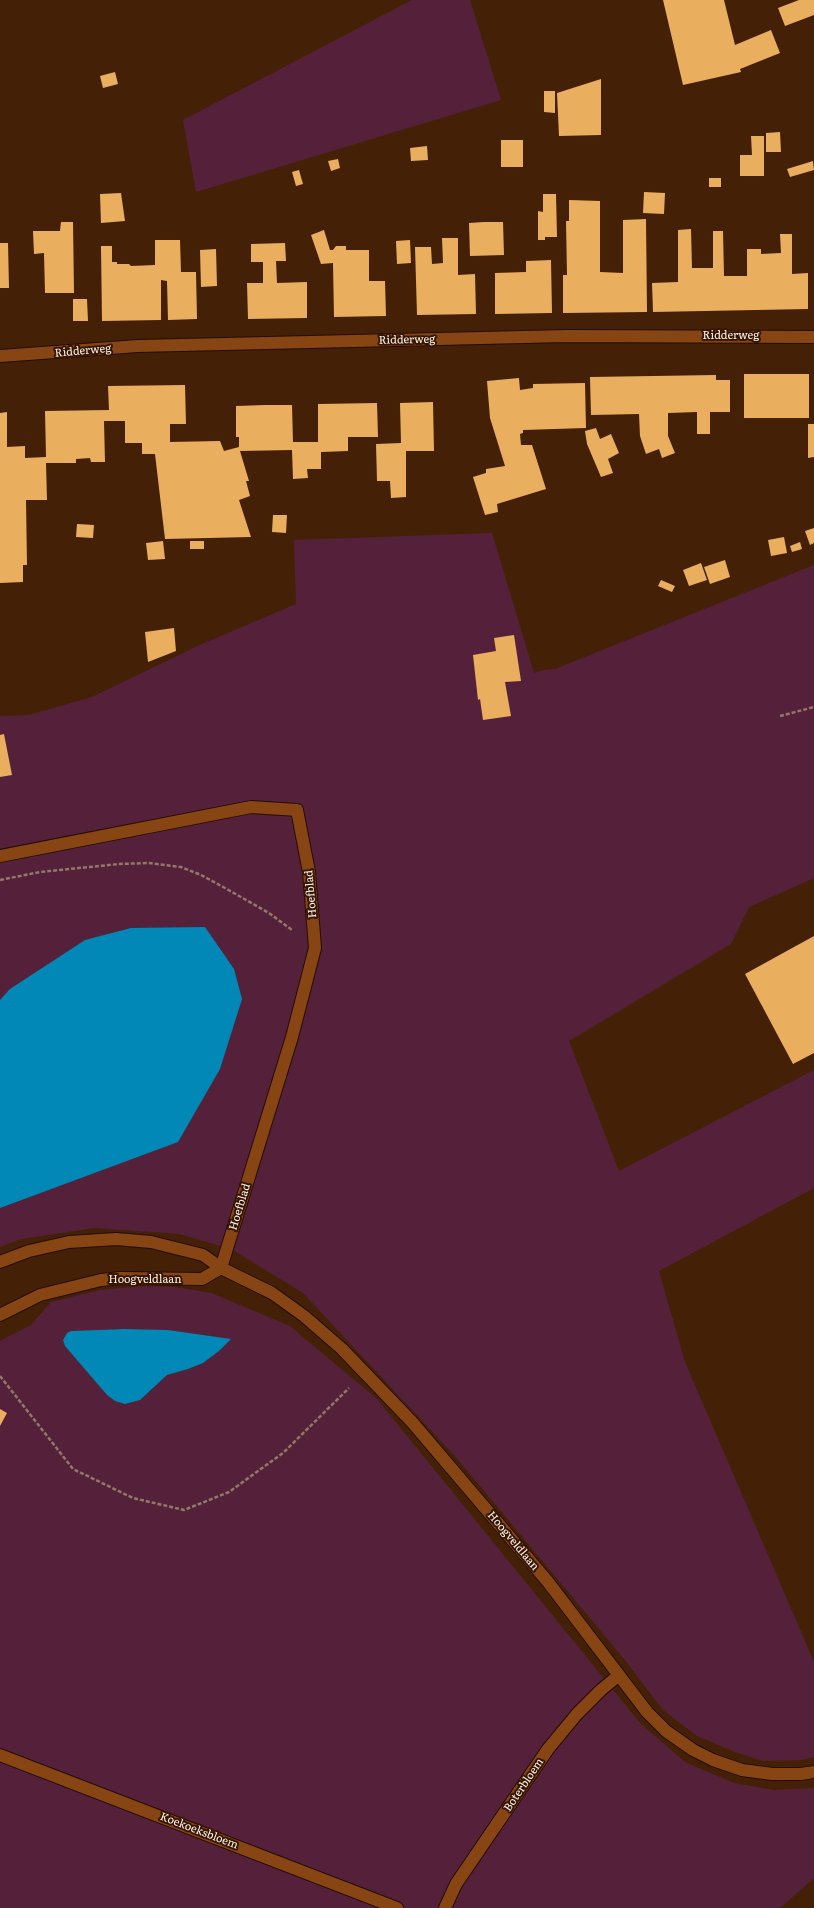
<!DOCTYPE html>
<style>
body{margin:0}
canvas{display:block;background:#442007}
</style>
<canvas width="814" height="1908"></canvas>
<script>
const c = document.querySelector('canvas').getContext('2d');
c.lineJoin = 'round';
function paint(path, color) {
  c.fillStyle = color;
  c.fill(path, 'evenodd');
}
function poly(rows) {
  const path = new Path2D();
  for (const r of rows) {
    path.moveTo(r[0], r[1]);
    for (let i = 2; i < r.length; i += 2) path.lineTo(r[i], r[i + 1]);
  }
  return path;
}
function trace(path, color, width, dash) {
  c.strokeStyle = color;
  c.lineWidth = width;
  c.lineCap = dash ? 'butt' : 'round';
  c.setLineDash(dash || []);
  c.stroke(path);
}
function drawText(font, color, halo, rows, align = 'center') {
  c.font = font + ' Literata,serif';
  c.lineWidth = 4;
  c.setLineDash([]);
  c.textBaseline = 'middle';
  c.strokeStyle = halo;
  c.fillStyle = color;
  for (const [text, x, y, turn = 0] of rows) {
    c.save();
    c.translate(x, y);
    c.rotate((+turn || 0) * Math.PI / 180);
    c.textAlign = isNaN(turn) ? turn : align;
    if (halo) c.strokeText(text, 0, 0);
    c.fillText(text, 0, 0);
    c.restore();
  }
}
paint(poly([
 [412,0,470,0,501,100,196,192,183,120],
 [492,533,534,673,544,670,555,669,814,565,814,878,749,907,731,944,569,1041,619,1171,814,1070,814,1188,659,1271,685,1362,814,1662,814,1757,801,1760,763,1761,735,1752,697,1736,663,1710,624,1659,455,1456,303,1293,233,1250,180,1234,94,1228,21,1239,0,1247,0,716,29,715,92,697,202,644,296,604,294,540],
 [144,1286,175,1287,211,1293,290,1326,377,1399,640,1723,685,1762,734,1783,774,1790,814,1788,814,1878,780,1908,0,1908,0,1341,31,1325,51,1302,100,1290],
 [124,1329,168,1330,231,1339,219,1351,203,1363,188,1369,167,1375,140,1400,125,1404,115,1401,107,1395,65,1346,63,1340,67,1333,71,1331]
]), '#55213a');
paint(poly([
 [205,927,234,969,242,999,220,1069,178,1142,0,1208,0,1000,10,989,85,940,131,928],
 [124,1329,168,1330,231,1339,219,1351,203,1363,188,1369,167,1375,140,1400,125,1404,115,1401,107,1395,65,1346,63,1340,67,1333,71,1331]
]), '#0288b6');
paint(poly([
 [663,0,724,0,735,45,771,30,780,53,740,69,741,72,683,85],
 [799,0,814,0,814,15,785,26,778,8],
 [115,72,118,84,103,88,100,76],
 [601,79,601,135,559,136,557,93],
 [544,91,555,91,555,113,544,112],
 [780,132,781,152,766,152,766,133],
 [751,136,764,136,764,176,740,176,740,155,752,155],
 [501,140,523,140,523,167,501,167],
 [427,146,428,160,411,161,410,148],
 [338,159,340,168,331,171,328,161],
 [813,161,814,170,790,177,787,169],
 [299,170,303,184,296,186,292,172],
 [709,178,721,178,721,187,709,187],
 [644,192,665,193,664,214,643,213],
 [121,193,125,221,101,223,100,194],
 [543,194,556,194,557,237,545,237,545,240,538,240,538,211,543,212],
 [569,200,600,201,600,272,623,273,623,220,646,219,647,312,563,313,563,275,567,275,566,221,569,221],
 [61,222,73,222,74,293,45,293,44,253,34,254,33,231,60,231],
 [484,222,503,222,504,255,470,256,469,223],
 [691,229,692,268,713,268,713,231,723,231,724,276,747,276,747,249,761,249,761,254,781,253,780,234,792,234,792,274,808,273,808,309,653,312,652,283,678,282,678,230],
 [324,230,330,250,333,250,336,246,346,246,346,250,369,250,369,281,385,281,386,316,334,317,333,263,321,264,311,235],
 [442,238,458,238,458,275,475,274,476,314,417,315,415,247,431,247,432,264,443,263],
 [155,240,180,240,181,272,196,272,197,319,168,320,167,281,161,280,161,320,102,321,101,246,112,246,112,262,117,262,117,264,129,264,131,266,155,265],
 [410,240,411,263,397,264,396,241],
 [0,243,8,243,9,288,0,288],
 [285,243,286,261,276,261,277,283,307,282,307,318,248,319,247,283,263,283,263,262,251,262,251,244],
 [216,249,217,286,201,287,200,250],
 [551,260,552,313,495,314,495,273,526,272,526,261],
 [73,299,87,299,88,321,73,321],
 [744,374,809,374,809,418,744,418],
 [716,375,716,380,730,380,730,412,710,412,710,434,697,434,697,412,668,413,668,436,675,453,662,458,659,449,646,454,640,436,639,414,591,415,590,377],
 [519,378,520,390,533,388,533,384,585,383,586,428,523,430,523,433,520,434,521,445,532,445,546,489,497,504,498,512,485,515,473,477,486,473,486,469,505,466,490,418,487,381],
 [185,385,186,424,170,424,170,442,220,441,224,451,239,447,239,437,236,437,236,406,265,405,292,405,293,442,318,442,318,404,377,403,378,437,348,437,348,451,321,452,321,469,307,469,308,478,293,479,292,450,240,451,249,481,246,481,250,496,239,500,251,537,165,539,155,454,142,454,142,443,125,443,125,421,104,421,105,462,91,462,90,458,76,459,76,463,46,463,47,500,26,500,27,565,23,565,23,582,0,583,0,413,7,412,7,447,25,446,25,458,46,457,45,411,109,410,108,386],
 [433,402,434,451,406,451,406,497,391,498,390,481,377,481,376,444,401,443,400,403],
 [808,424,814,424,814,457,808,458],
 [596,428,600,439,611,434,619,453,608,459,613,473,601,477,587,444,585,431],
 [273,515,287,515,286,533,272,532],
 [77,524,94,525,93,538,76,537],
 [814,528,814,543,810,545,805,531],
 [784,537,787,553,771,556,768,540],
 [163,541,165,559,148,560,146,543],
 [190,541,204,541,204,549,190,549],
 [800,542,802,549,792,552,790,546],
 [725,560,730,577,710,584,704,567],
 [701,563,707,580,689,586,683,570],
 [661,580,675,586,672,592,658,586],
 [174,628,176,651,148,662,145,632],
 [514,635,521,681,505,682,511,716,483,720,480,699,478,700,473,655,496,651,494,638],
 [4,734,12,775,0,777,0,735],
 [814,936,814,1053,793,1064,745,974],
 [0,1409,7,1413,0,1426]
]), '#eaae5f');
const street = poly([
 [0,356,138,346,567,336,814,337],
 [0,856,251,807,297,810,309,872,315,948,292,1037,221,1268],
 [0,1262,29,1251,69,1242,116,1239,151,1242,203,1255,221,1268,272,1293,304,1316,342,1349,412,1422,548,1582,647,1712,666,1731,693,1750,713,1760,742,1770,772,1774,801,1774,814,1772],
 [0,1315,40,1295,101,1280,121,1278,202,1279,221,1268],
 [0,1755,397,1908],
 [445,1908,456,1884,548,1749,577,1714,601,1690,619,1675]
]);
trace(street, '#220d02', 14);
trace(poly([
 [780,716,814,707],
 [0,880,40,872,119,864,148,863,181,867,201,875,225,888,269,913,292,930],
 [0,1376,73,1469,133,1498,184,1510,229,1492,283,1453,349,1388]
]), '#917968', 2.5, [4, 2]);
trace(street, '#884514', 12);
drawText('11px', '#fbf3ee', '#391600', [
 ["Ridderweg",731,336],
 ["Ridderweg",407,340,-1],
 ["Ridderweg",83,351,-5],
 ["Hoefblad",311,894,-95],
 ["Hoefblad",240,1207,-73],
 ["Hoogveldlaan",145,1280],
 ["Hoogveldlaan",513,1541,50],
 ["Boterbloem",524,1785,-56],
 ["Koekoeksbloem",199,1831,21]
]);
</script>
